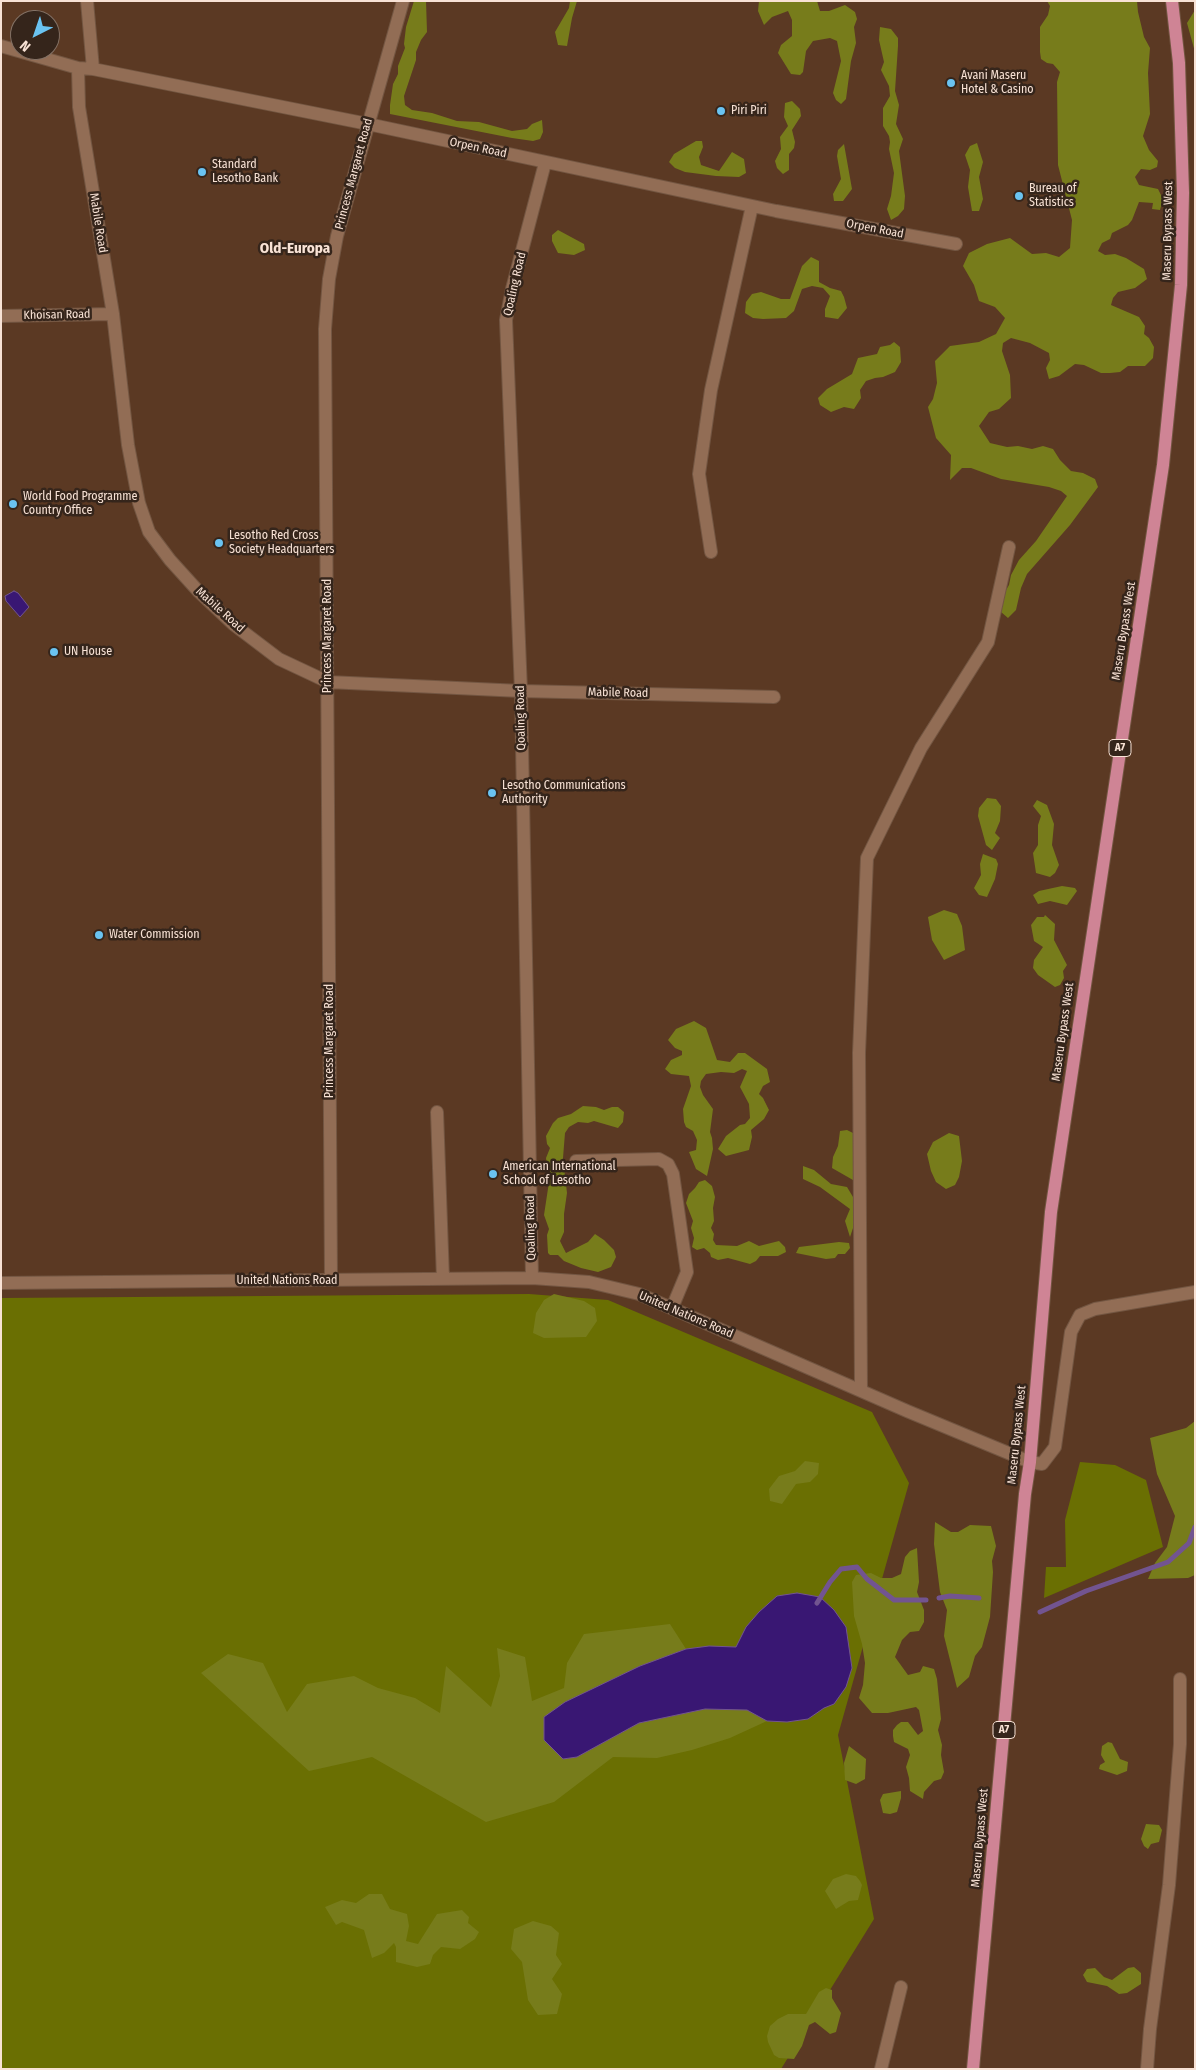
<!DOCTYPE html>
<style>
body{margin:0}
#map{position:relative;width:1196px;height:2070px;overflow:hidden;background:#5b3923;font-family:"Fira Sans Condensed",sans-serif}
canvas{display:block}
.frame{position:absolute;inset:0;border:2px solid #f8e2d5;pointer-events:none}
.north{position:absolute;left:10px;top:10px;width:50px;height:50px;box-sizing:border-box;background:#35251b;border:1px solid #837165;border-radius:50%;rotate:221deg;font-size:14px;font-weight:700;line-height:20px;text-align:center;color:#f8e2d5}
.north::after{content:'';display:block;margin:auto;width:18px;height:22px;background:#6ac3f1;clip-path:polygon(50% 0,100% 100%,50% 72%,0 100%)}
</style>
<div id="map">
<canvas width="1196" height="2070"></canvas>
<div class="frame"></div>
<div class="north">N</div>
</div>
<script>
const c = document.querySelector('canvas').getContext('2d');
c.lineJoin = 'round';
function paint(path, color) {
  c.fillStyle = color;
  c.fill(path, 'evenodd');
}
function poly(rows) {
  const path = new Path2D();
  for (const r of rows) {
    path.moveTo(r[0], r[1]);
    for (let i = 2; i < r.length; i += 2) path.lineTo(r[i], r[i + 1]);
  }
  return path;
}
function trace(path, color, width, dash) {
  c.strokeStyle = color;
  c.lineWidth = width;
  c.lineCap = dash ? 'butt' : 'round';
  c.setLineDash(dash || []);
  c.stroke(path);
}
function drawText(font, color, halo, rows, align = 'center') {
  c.font = font + ' "Fira Sans Condensed",sans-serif';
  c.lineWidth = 5;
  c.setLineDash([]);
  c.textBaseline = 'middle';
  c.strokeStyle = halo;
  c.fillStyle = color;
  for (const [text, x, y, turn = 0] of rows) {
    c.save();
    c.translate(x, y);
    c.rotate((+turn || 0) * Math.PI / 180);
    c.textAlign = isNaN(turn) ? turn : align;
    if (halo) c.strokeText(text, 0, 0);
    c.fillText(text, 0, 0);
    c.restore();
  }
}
paint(poly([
 [529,1294,608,1300,872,1412,909,1483,838,1735,874,1919,781,2069,1,2069,1,1298],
 [1080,1462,1115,1465,1146,1480,1163,1547,1044,1598,1046,1567,1066,1567,1065,1520]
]), '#6a6f02');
paint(poly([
 [414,1,426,1,427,32,421,40,416,52,416,60,404,96,405,105,412,110,432,113,457,121,479,122,512,131,527,129,532,124,542,120,543,132,540,139,533,141,512,138,390,114,390,105,393,84,398,74,398,66,405,48,404,44,406,27],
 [570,1,577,1,572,18,567,46,558,45,555,32,569,8],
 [759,1,817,1,820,11,829,11,845,5,855,12,857,19,854,27,856,43,851,61,846,99,841,104,836,100,833,93,841,61,837,41,830,38,813,41,806,51,803,72,800,75,791,74,778,53,781,45,792,36,792,20,788,11,772,17,764,25,758,11],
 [1047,1,1137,1,1138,12,1144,37,1150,48,1148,73,1150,114,1143,136,1149,150,1158,161,1157,167,1150,170,1141,169,1135,177,1139,185,1158,189,1163,199,1160,210,1152,209,1153,203,1139,202,1132,220,1128,225,1112,233,1110,239,1102,243,1098,251,1105,255,1115,254,1126,258,1144,269,1147,279,1135,288,1118,292,1113,298,1111,305,1139,317,1145,326,1144,334,1149,338,1154,347,1153,358,1145,366,1128,366,1120,372,1110,373,1101,373,1084,365,1075,364,1059,376,1049,379,1046,368,1050,360,1049,353,1030,343,1011,338,1003,343,1002,351,1010,375,1011,398,999,409,989,412,979,426,990,443,1007,447,1018,446,1032,449,1043,446,1053,449,1060,460,1071,471,1083,473,1095,479,1098,487,1070,525,1027,574,1021,588,1016,610,1008,618,1001,612,1003,595,1009,585,1011,575,1019,560,1036,541,1067,496,1061,491,1049,487,1001,479,971,468,962,468,950,480,951,455,936,438,928,407,933,399,937,383,935,361,950,346,979,342,996,334,1005,318,995,307,979,301,974,285,963,266,969,253,987,244,1010,238,1032,254,1046,253,1059,257,1070,248,1072,220,1058,165,1057,82,1060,72,1053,64,1047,63,1041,59,1040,52,1040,27,1048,15,1050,6],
 [1195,10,1195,52,1187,23],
 [880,27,891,29,898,38,898,46,895,91,899,105,896,124,903,139,899,151,905,196,904,209,898,216,891,220,887,209,891,196,894,173,889,149,890,142,889,136,883,126,883,108,890,96,889,86,881,70,884,62,879,40],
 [792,101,800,109,801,116,792,130,795,142,794,148,789,154,789,170,783,174,777,168,775,161,781,149,780,137,788,126,784,117,785,103],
 [696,141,702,141,703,147,699,157,701,165,719,171,732,152,744,159,746,173,739,177,716,176,685,172,675,168,669,162,674,154],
 [977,143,983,162,979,177,983,199,979,211,972,211,968,187,970,170,965,155,970,146],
 [844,144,852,189,843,201,834,201,833,194,841,179,837,156,838,150],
 [558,230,584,244,585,250,574,255,558,253,552,241,552,235],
 [811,257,819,261,819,282,830,288,841,291,844,297,847,308,838,319,825,317,825,309,830,296,823,288,812,286,802,289,794,311,786,318,763,319,753,318,745,313,746,302,752,294,761,292,781,299,790,299,802,266],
 [894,342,900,347,901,362,895,372,883,377,875,378,866,381,860,390,861,398,854,409,844,407,831,412,820,405,818,398,827,389,852,374,858,358,877,354,880,347,890,345],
 [987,798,996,799,1001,806,1000,821,995,833,1000,838,992,850,986,845,978,816,979,808],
 [1037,800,1047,805,1054,824,1052,845,1059,865,1055,873,1050,877,1036,873,1033,853,1038,845,1038,825,1041,816,1033,806],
 [983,854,996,859,998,864,995,879,987,897,979,895,974,888,981,875,980,864],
 [1062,886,1075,888,1077,891,1067,905,1050,901,1038,904,1033,895,1039,891],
 [944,910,957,914,962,926,965,950,944,960,932,940,928,917],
 [1045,915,1055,924,1054,940,1067,965,1063,971,1064,978,1060,985,1055,987,1038,975,1033,968,1034,960,1043,947,1034,941,1031,925,1037,917,1044,917],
 [694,1021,706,1028,717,1060,730,1062,738,1053,745,1053,767,1069,770,1082,763,1086,759,1094,763,1098,769,1110,764,1119,751,1130,752,1137,749,1150,726,1156,718,1149,726,1136,740,1125,745,1124,750,1118,749,1104,740,1087,747,1071,742,1069,734,1073,721,1072,706,1074,701,1081,700,1087,703,1095,713,1109,710,1132,712,1138,713,1149,707,1176,696,1169,689,1152,696,1150,697,1140,693,1131,686,1127,684,1122,683,1109,691,1086,689,1076,671,1074,665,1069,671,1060,682,1055,682,1051,675,1048,668,1040,676,1029],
 [583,1106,596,1107,604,1110,612,1107,618,1107,624,1112,623,1122,618,1128,594,1121,588,1123,578,1122,569,1127,565,1133,563,1158,567,1193,564,1214,564,1232,560,1241,566,1253,588,1242,595,1234,604,1240,614,1250,616,1257,611,1267,598,1272,581,1268,564,1261,558,1255,550,1255,548,1253,547,1235,549,1229,544,1215,549,1182,546,1158,550,1148,547,1144,546,1136,553,1123,558,1118,571,1114],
 [847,1130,853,1133,857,1145,856,1175,853,1180,832,1168,833,1157,838,1146,840,1131],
 [949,1133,959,1136,962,1161,959,1177,955,1185,946,1189,936,1182,931,1171,927,1154,933,1142],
 [803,1166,814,1170,831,1184,847,1187,856,1202,854,1225,850,1237,845,1221,850,1209,820,1187,803,1179],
 [705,1180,712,1186,715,1197,713,1208,714,1221,711,1228,714,1234,713,1240,716,1245,737,1246,749,1241,759,1246,779,1241,785,1247,786,1252,778,1256,760,1256,756,1261,750,1264,728,1258,718,1260,711,1257,710,1253,704,1248,697,1250,692,1247,694,1238,691,1228,693,1221,686,1203,689,1194,695,1188,699,1182],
 [839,1242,849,1243,850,1248,845,1254,838,1254,835,1258,826,1259,796,1253,799,1247],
 [554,1294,584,1301,595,1308,597,1321,586,1337,544,1338,533,1333,536,1313,544,1300],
 [1195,1421,1195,1575,1188,1578,1148,1579,1155,1563,1167,1547,1175,1516,1157,1474,1150,1438,1186,1428],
 [805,1461,819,1463,818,1474,810,1482,796,1484,782,1504,770,1501,769,1489,779,1476,795,1471],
 [935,1522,951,1532,958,1532,970,1525,991,1526,996,1546,992,1561,993,1572,990,1617,982,1647,975,1656,969,1677,957,1688,944,1636,947,1610,940,1592,934,1544],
 [917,1548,919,1582,917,1592,924,1610,924,1622,919,1631,910,1632,902,1640,895,1657,908,1675,920,1672,923,1666,934,1669,937,1679,941,1719,938,1730,942,1745,941,1755,944,1772,941,1779,934,1781,924,1792,923,1799,910,1791,909,1778,906,1767,910,1755,908,1749,894,1742,893,1736,893,1730,897,1725,901,1722,908,1722,918,1735,923,1731,919,1710,916,1707,888,1713,872,1713,859,1698,863,1685,865,1663,862,1644,854,1616,852,1582,856,1575,871,1573,881,1578,892,1578,901,1574,905,1557,910,1551],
 [670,1624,686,1649,640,1666,565,1702,577,1757,639,1723,705,1709,747,1710,767,1721,730,1738,692,1750,657,1758,613,1757,554,1802,486,1822,372,1757,309,1771,201,1673,228,1654,263,1663,287,1712,307,1684,354,1676,378,1688,415,1698,440,1713,446,1666,491,1707,500,1676,497,1648,525,1657,532,1701,564,1688,567,1663,584,1634],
 [1108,1742,1112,1743,1120,1759,1128,1762,1127,1771,1117,1775,1099,1769,1100,1765,1105,1762,1101,1755,1102,1746],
 [849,1746,866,1759,865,1779,856,1784,845,1780,844,1763],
 [901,1791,901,1798,897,1812,890,1814,883,1813,880,1800,883,1794],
 [1146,1824,1159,1825,1162,1830,1159,1842,1151,1844,1148,1849,1144,1846,1141,1839],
 [846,1874,856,1876,860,1881,862,1885,858,1900,849,1901,836,1909,825,1891,833,1879],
 [369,1894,382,1894,390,1909,407,1914,409,1926,406,1941,418,1944,437,1914,462,1910,469,1917,468,1923,479,1932,475,1939,460,1949,441,1947,433,1955,430,1964,417,1967,396,1962,396,1947,394,1943,384,1953,372,1958,364,1930,342,1922,336,1925,325,1907,342,1900,356,1903],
 [533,1921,551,1926,559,1933,556,1955,562,1964,552,1979,562,1994,557,2014,538,2015,528,2000,522,1962,511,1949,514,1929],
 [1134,1967,1141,1973,1141,1984,1127,1993,1119,1994,1107,1986,1087,1982,1083,1975,1087,1969,1095,1968,1104,1977,1112,1980,1128,1968],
 [826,1988,832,1990,832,1998,841,2013,836,2032,830,2034,815,2022,809,2025,802,2046,794,2059,779,2058,774,2055,768,2042,767,2036,770,2026,778,2019,788,2014,806,2014,819,1992]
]), '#777c1b');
const water = poly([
 [14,591,18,593,29,607,20,617,6,601,5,596,14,591],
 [797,1593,820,1597,834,1610,846,1627,852,1668,846,1687,834,1704,824,1708,808,1719,787,1722,767,1721,747,1710,705,1709,639,1723,577,1757,563,1759,544,1740,544,1717,565,1702,640,1666,686,1649,709,1646,736,1647,746,1627,759,1612,777,1596,797,1593]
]);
paint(water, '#391773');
trace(water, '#725490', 1);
trace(poly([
 [939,1598,950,1596,979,1598],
 [817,1603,830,1582,841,1569,857,1567,867,1579,894,1600,926,1600],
 [1040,1612,1086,1591,1168,1562,1189,1543,1195,1527]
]), '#725490', 5);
const minor = poly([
 [87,1,93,69],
 [1,46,78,68,93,69,368,124,776,211,956,244],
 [78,68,79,107,113,314,128,445,139,503,149,532,170,560,199,592,233,624,279,659,328,682,521,691,774,697],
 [1,316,113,314],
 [711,552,699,474,711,390,752,206],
 [437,1112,443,1279],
 [576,1161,659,1159,668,1164,673,1174,687,1272,672,1308],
 [532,1278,521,691,506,320,512,289,545,163],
 [331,1280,325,329,329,279,337,236,403,1],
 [1,1283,532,1278,589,1282,639,1294,907,1411,1030,1462,1042,1464,1055,1447,1071,1332,1080,1315,1095,1309,1195,1292],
 [861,1390,859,1053,867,858,921,748,988,642,1009,547],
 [881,2069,901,1987],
 [1147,2069,1150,2029,1169,1885,1180,1744,1180,1679]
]);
const primary = poly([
 [973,2069,1025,1494,1030,1462,1051,1212,1163,465,1181,285,1183,193,1179,63,1172,1]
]);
trace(minor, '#735642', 14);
trace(primary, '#735642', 14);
trace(minor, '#926d55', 12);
trace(primary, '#cf8495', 12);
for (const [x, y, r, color] of [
 [951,83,5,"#6ac3f1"],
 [721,111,5,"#6ac3f1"],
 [202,172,5,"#6ac3f1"],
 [1019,196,5,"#6ac3f1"],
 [13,504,5,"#6ac3f1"],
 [219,543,5,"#6ac3f1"],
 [54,652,5,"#6ac3f1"],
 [492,793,5,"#6ac3f1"],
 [99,935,5,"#6ac3f1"],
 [493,1174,5,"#6ac3f1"]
]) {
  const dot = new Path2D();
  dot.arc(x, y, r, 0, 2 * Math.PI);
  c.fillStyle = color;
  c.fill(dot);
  trace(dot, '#35251b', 2);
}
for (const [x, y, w] of [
 [1120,748,22],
 [1004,1730,22]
]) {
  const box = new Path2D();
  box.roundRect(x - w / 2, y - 8.5, w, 17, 4);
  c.fillStyle = '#35251b';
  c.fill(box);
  trace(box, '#f8e2d5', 1);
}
drawText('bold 11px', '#f8e2d5', null, [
 ["A7",1120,748],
 ["A7",1004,1730]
]);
drawText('12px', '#f8e2d5', '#35251b', [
 ["Avani Maseru",961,76],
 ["Hotel & Casino",961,90],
 ["Piri Piri",731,111],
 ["Standard",212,165],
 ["Lesotho Bank",212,179],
 ["Bureau of",1029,189],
 ["Statistics",1029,203],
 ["World Food Programme",23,497],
 ["Country Office",23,511],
 ["Lesotho Red Cross",229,536],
 ["Society Headquarters",229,550],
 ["UN House",64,652],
 ["Lesotho Communications",502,786],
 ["Authority",502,800],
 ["Water Commission",109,935],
 ["American International",503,1167],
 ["School of Lesotho",503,1181]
], 'left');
drawText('12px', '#f8e2d5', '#35251b', [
 ["Orpen Road",478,148,12],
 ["Princess Margaret Road",354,174,-75],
 ["Mabile Road",98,223,81],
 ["Orpen Road",875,229,11],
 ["Maseru Bypass West",1168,231,-89],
 ["Qoaling Road",515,284,-77],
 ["Khoisan Road",57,315,-1],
 ["Mabile Road",220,610,42],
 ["Maseru Bypass West",1124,631,-81],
 ["Princess Margaret Road",328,636,-90],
 ["Mabile Road",618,693,1],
 ["Qoaling Road",521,718,-91],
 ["Maseru Bypass West",1063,1032,-82],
 ["Princess Margaret Road",330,1041,-90],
 ["Qoaling Road",531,1228,-91],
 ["United Nations Road",287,1281],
 ["United Nations Road",686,1315,23],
 ["Maseru Bypass West",1017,1435,-84],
 ["Maseru Bypass West",980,1838,-85]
]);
drawText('bold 15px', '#f8e2d5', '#35251b', [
 ["Old-Europa",295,249]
]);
</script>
